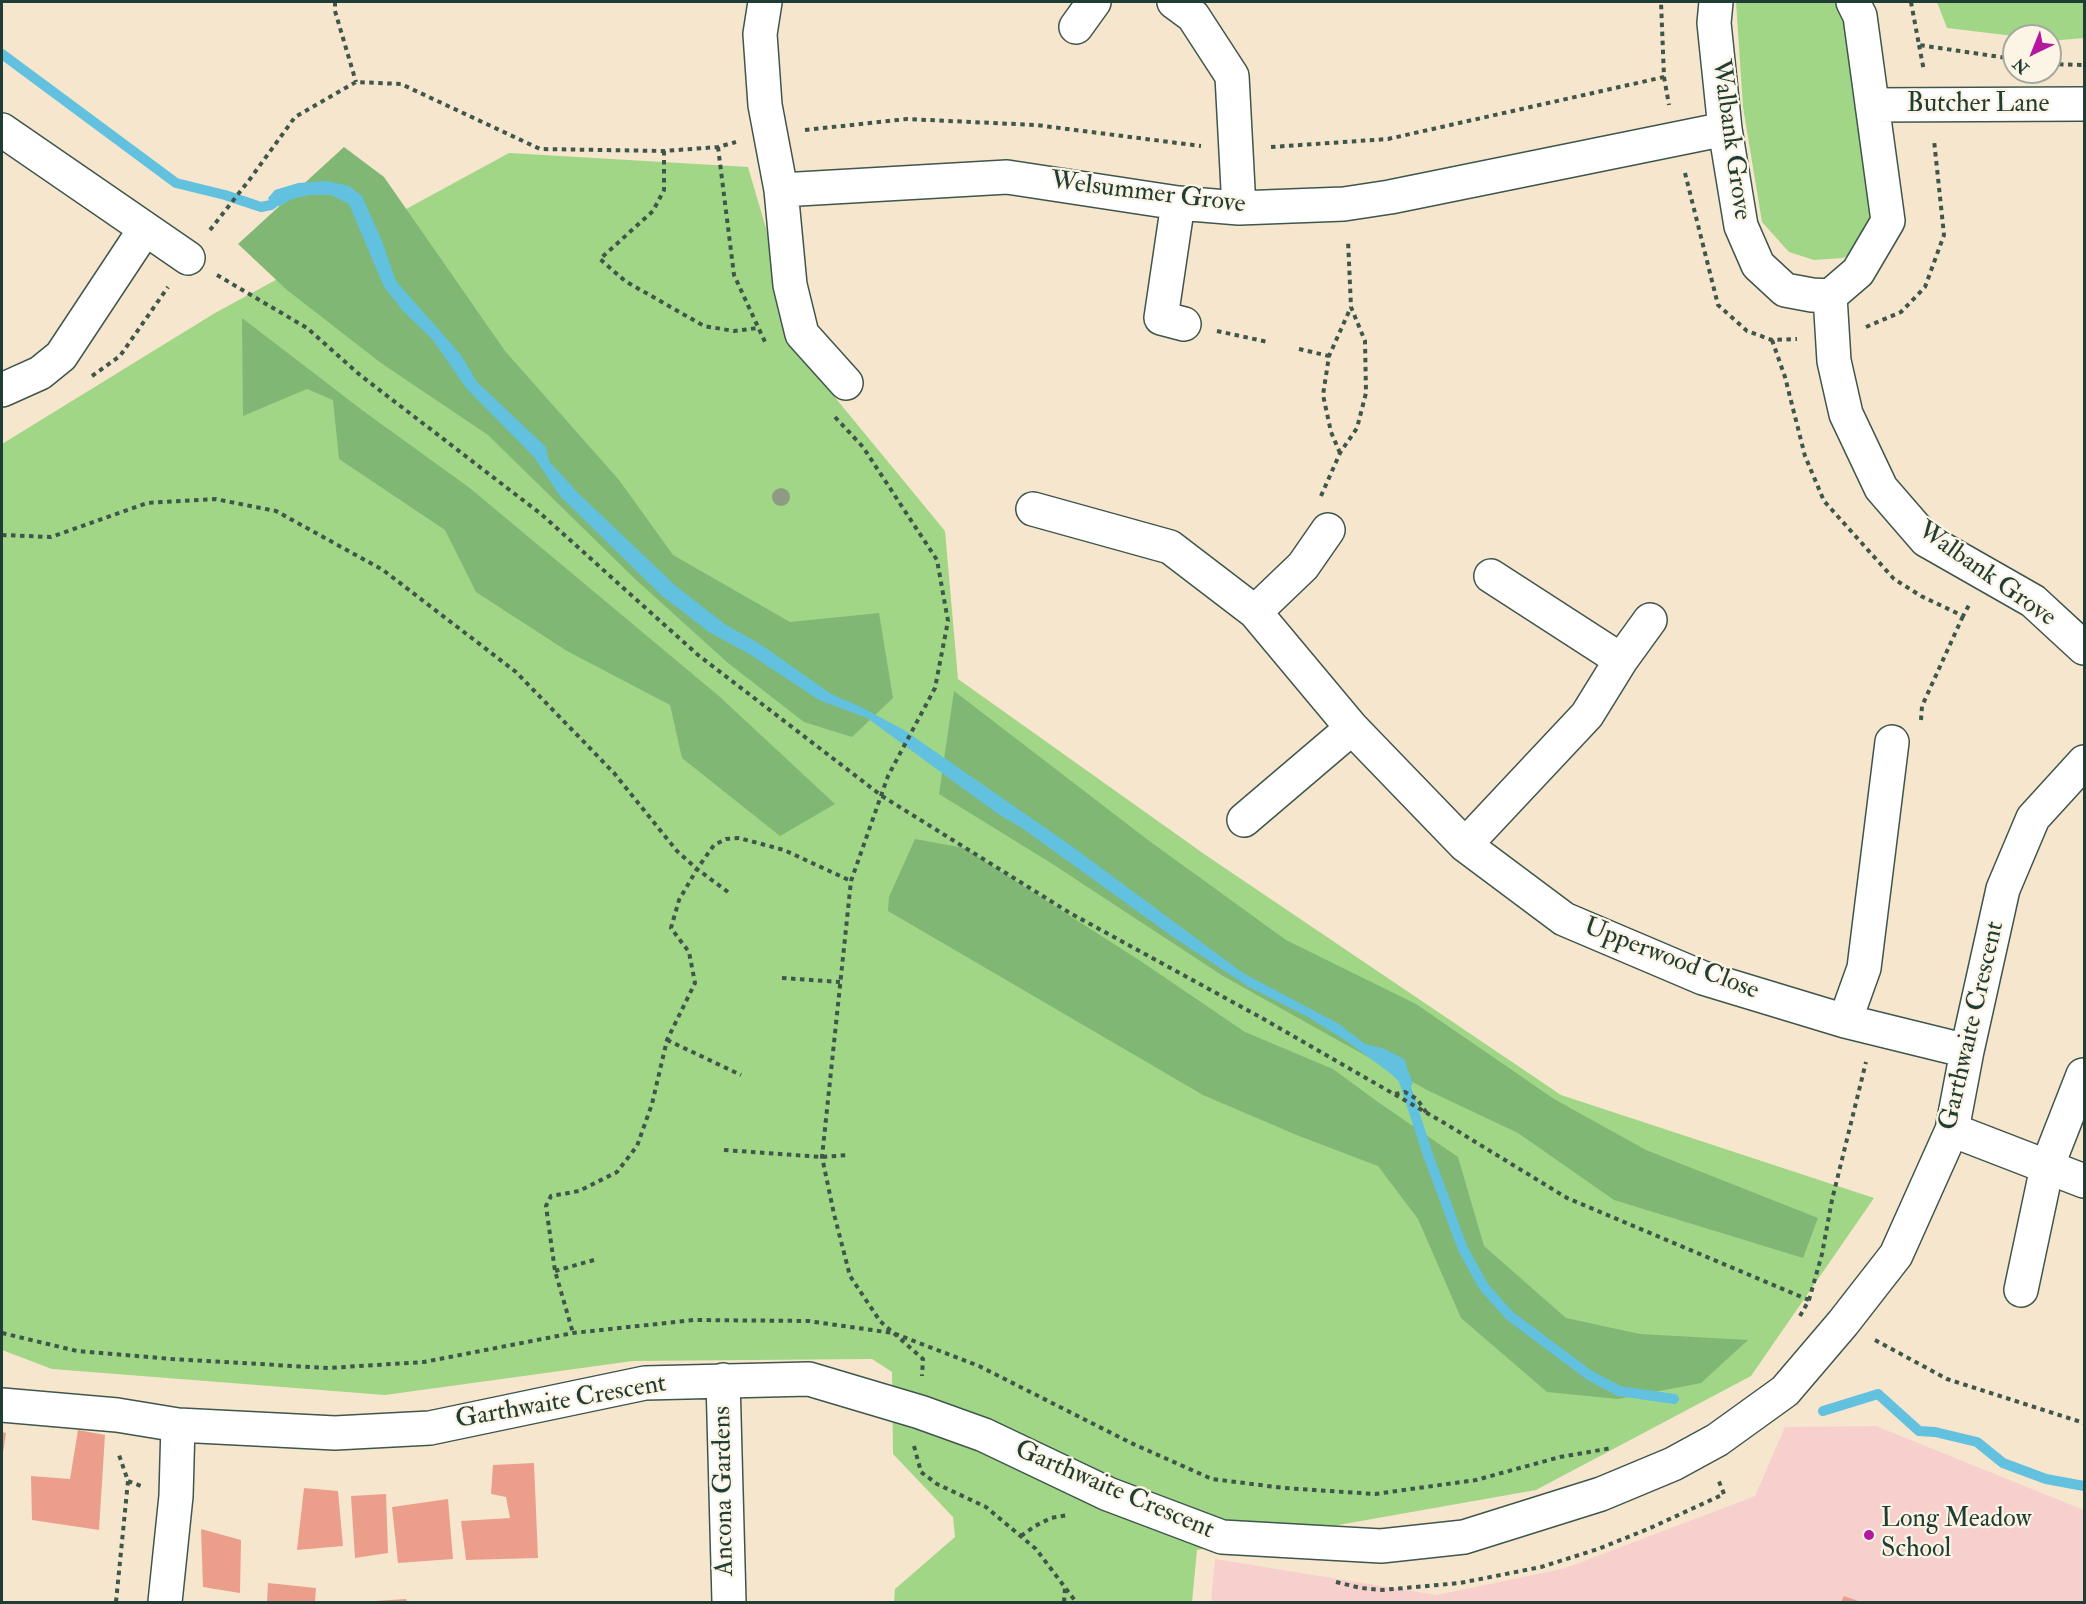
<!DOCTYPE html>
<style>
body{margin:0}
#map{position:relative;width:2086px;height:1604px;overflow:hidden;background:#f7e6ce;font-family:"IM FELL Double Pica",serif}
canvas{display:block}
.frame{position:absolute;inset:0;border:3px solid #1f3d34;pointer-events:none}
.north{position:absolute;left:2002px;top:24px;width:60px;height:60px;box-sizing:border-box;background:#fcf5e5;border:2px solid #a4ab9e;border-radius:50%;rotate:223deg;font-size:16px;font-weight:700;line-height:24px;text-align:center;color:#1f3d34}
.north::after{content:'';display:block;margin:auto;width:21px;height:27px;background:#b5179e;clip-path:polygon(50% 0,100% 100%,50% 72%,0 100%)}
</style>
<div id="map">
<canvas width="2086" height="1604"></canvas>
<div class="frame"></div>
<div class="north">N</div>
</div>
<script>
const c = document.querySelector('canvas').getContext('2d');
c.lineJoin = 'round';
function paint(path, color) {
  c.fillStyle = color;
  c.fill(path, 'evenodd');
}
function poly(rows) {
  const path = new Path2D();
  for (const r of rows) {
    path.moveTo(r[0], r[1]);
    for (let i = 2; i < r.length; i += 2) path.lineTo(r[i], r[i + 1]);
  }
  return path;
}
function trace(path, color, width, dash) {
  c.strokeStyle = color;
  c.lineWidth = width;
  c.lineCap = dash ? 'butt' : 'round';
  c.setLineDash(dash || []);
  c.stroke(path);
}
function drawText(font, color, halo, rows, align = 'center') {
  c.font = font + ' "IM FELL Double Pica",serif';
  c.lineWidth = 4.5;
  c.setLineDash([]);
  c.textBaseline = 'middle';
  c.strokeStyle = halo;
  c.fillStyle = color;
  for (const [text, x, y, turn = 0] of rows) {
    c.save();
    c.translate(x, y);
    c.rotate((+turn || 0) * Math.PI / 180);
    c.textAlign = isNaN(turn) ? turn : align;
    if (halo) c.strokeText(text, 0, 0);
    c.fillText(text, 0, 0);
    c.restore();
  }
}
paint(poly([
 [1876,1426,2084,1510,2084,1602,1211,1602,1215,1559,1437,1595,1566,1568,1755,1496,1785,1427]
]), '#f7d0ce');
paint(poly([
 [1736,2,1835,2,1846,30,1871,216,1864,246,1843,258,1814,260,1789,252,1762,222,1743,107],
 [1937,2,2084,2,2084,38,2050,41,2050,36,2014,36,1947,28],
 [509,153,748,167,805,361,945,531,958,679,1207,856,1561,1095,1874,1198,1751,1376,1536,1490,1197,1550,1192,1602,894,1602,895,1589,955,1537,953,1517,893,1454,892,1372,872,1359,633,1361,385,1395,52,1369,2,1350,2,444,215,313]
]), '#a1d687');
paint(poly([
 [344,147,384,177,505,351,619,480,673,555,790,622,879,613,893,698,852,737,804,722,728,663,635,579,488,435,381,363,287,290,238,244],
 [242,318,362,410,471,489,720,697,835,804,780,836,682,758,670,705,567,651,476,592,445,530,339,459,333,400,307,389,243,416],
 [954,691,1148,840,1286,940,1416,1004,1554,1099,1646,1150,1818,1218,1803,1258,1614,1200,1518,1133,1427,1090,1223,976,1051,863,939,794],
 [915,839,964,848,1139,960,1245,1032,1333,1069,1378,1102,1458,1157,1484,1246,1566,1318,1640,1334,1748,1340,1701,1383,1618,1399,1547,1392,1461,1318,1418,1219,1378,1166,1299,1136,1203,1095,888,911,889,897]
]), '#80b774');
paint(poly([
 [327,181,349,186,362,196,382,241,396,281,461,355,477,382,546,447,549,461,578,493,677,587,726,625,760,644,831,694,861,707,904,730,1073,847,1243,973,1339,1024,1365,1044,1385,1049,1404,1059,1413,1084,1407,1089,1390,1073,1348,1042,1308,1017,1249,987,1173,937,1022,828,998,814,867,718,819,700,751,655,709,632,661,595,560,496,534,457,466,388,433,340,403,311,384,287,349,204,331,195,309,195,292,199,280,206,271,205,268,198,275,190,298,183]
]), '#61c1df');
trace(poly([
 [2,54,176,183,225,195,261,207,271,205,281,197],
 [1403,1078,1428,1155,1463,1249,1484,1287,1510,1316,1589,1375,1619,1391,1674,1399],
 [1823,1411,1878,1394,1919,1431,1935,1432,1977,1442,2003,1463,2046,1479,2084,1486]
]), '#61c1df', 10);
paint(poly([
 [78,1430,105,1435,99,1530,32,1520,31,1476,70,1479],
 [2,1432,6,1433,3,1453,2,1453],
 [534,1463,538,1558,466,1560,461,1521,510,1518,506,1497,491,1494,493,1465],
 [304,1488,338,1491,343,1546,297,1550],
 [386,1494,388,1553,355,1558,351,1496],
 [448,1499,453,1559,398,1563,392,1507],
 [201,1529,241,1540,240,1593,203,1587],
 [268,1583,316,1588,315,1602,267,1602],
 [1844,1596,1861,1602,1841,1602],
 [406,1599,407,1602,375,1602,375,1601]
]), '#eb9f8b');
const minor = poly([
 [765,2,760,34,765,105,781,190,790,285,802,334,846,383],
 [1174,2,1193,16,1232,76,1239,208],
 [1716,2,1714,23,1725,129,1741,226,1758,265,1785,290,1812,295,1830,296,1858,272,1888,221,1860,16,1853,2],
 [1076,27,1094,2],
 [1872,105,2084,104],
 [2,130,188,258],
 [781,190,1007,177,1178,203,1239,208,1344,204,1390,197,1725,129],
 [1178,203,1161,318,1184,324],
 [1830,296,1834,361,1846,414,1881,488,1926,540,2033,601,2084,648],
 [2,390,40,373,61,356,145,229],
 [1033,509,1170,547,1255,612,1352,728,1465,845,1564,919,1703,978,1845,1021,1967,1051],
 [1491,576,1621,660],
 [1255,612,1303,566,1328,530],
 [1244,820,1352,728],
 [1465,845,1587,715,1621,660,1650,620],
 [1845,1021,1864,968,1892,742],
 [1952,1130,2084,1181],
 [2021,1290,2047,1167,2083,1075],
 [723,1380,729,1602],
 [2,1405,117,1415,178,1425,335,1433,430,1428,645,1383,809,1379,920,1412,984,1435,1108,1494,1222,1537,1381,1546,1464,1537,1601,1494,1673,1464,1717,1440,1785,1391,1843,1323,1896,1255,1952,1130,1967,1051,2003,889,2033,818,2084,762],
 [165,1602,176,1496,178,1425]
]);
trace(minor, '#3f564b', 36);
trace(poly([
 [335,2,335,11,356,82],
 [1911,2,1919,45,2014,59],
 [1919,45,1924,71],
 [2050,64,2084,65],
 [1664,77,1669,105],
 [805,130,907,119,1036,125,1201,146],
 [718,147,734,275,765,342],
 [1271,147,1388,139,1664,77,1661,2],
 [664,151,664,190,653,211,600,259,625,281,704,326,734,331,758,328],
 [1685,173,1718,305,1747,331,1772,340,1797,339],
 [210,230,250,179,295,117,356,82,401,84,540,149,664,151,718,147,736,142],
 [217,275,307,328,360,375,541,514,698,655,882,796,1070,913,1260,1017,1446,1124,1567,1198,1809,1300],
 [1866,327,1901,312,1925,287,1944,235,1934,140],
 [1217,331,1268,342],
 [1772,340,1785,377,1805,456,1824,501,1894,579,1921,596,1963,616,1969,605],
 [1299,349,1329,356],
 [92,376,120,356,168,287],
 [835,417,863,447,937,560,948,621,935,688,888,776,851,881,822,1157,834,1214,850,1276,880,1321,923,1359,922,1376],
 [1340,453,1331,432,1323,395,1329,356,1351,307],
 [1321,496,1340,453,1357,428,1366,393,1365,341,1351,307,1348,240],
 [2,535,51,537,147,503,215,499,276,511,383,570,516,672,614,773,677,851,697,869,679,900,671,928,689,952,695,983,667,1040,652,1104,637,1146,617,1172,579,1191,551,1196,546,1206,555,1271,573,1333],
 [1921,720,1922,706,1963,616],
 [728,892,697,869,714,845,726,839,739,838,784,850,851,881],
 [782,978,840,982],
 [667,1040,741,1075],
 [1395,1094,1405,1092,1417,1099,1426,1112],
 [724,1150,822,1157,848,1155],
 [555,1271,594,1260],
 [1800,1316,1809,1300,1822,1254,1832,1200,1866,1062],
 [2,1333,77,1351,172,1359,328,1368,424,1362,573,1333,694,1320,808,1321,893,1333,979,1366,1131,1443,1212,1479,1284,1488,1375,1494,1476,1480,1560,1457,1612,1448],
 [1875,1340,1947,1379,2084,1423],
 [914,1446,921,1472,937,1484,986,1507,1036,1549,1076,1602],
 [128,1481,141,1486],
 [1021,1536,1035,1526,1051,1518,1068,1515],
 [1336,1582,1361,1588,1382,1590,1460,1583,1541,1567,1598,1549,1648,1529,1724,1494,1718,1479],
 [116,1602,128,1481,118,1452],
 [1064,1602,1065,1588]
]), '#3f564b', 4, [4.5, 4.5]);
trace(minor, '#fff', 33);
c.fillStyle = '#8e9a83';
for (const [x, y] of [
 [781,497]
]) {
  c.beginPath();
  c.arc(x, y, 9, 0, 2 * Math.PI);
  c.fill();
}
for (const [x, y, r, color] of [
 [1869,1535,6,"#b5179e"]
]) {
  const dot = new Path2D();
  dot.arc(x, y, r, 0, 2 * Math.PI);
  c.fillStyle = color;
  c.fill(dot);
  trace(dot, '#fcf5e5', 2);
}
drawText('26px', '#1f3d34', '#fcf5e5', [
 ["Butcher Lane",1978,105],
 ["Walbank Grove",1730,140,82],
 ["Welsummer Grove",1148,194,7],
 ["Walbank Grove",1986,575,35],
 ["Upperwood Close",1671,960,21],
 ["Garthwaite Crescent",1973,1026,-77],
 ["Garthwaite Crescent",561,1403,-10],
 ["Ancona Gardens",725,1491,-91],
 ["Garthwaite Crescent",1114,1491,23]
]);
drawText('26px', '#1f3d34', '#fcf5e5', [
 ["Long Meadow",1881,1520],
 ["School",1881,1550]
], 'left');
</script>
